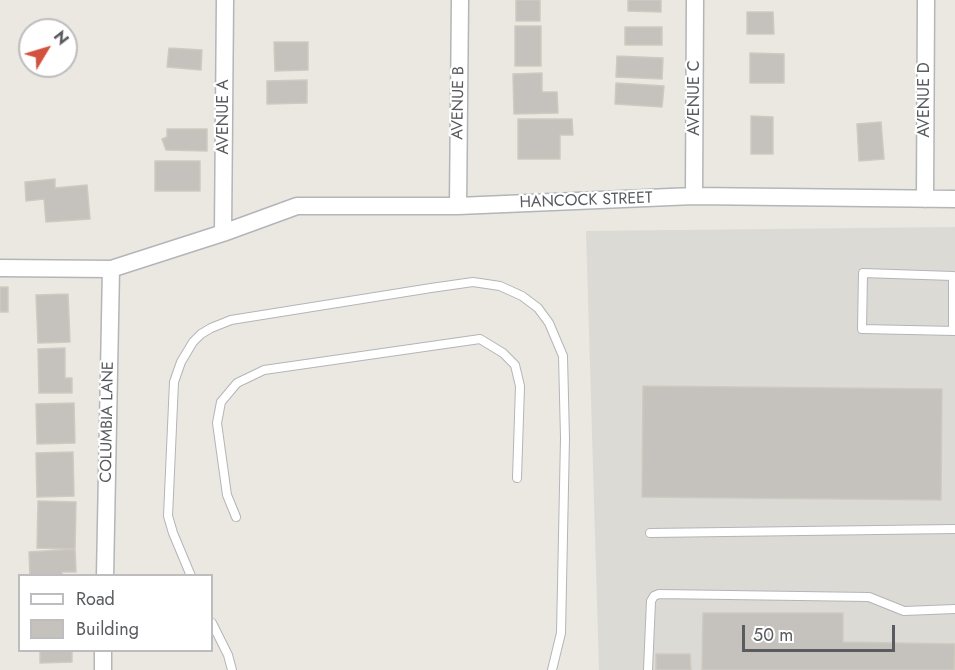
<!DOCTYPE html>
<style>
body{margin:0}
#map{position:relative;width:955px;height:670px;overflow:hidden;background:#eae8e0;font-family:Jost,sans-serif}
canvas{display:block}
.legend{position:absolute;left:18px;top:574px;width:195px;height:78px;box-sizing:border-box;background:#fff;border:2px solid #bdbdbf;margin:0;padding:8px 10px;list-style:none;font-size:18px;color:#595b5f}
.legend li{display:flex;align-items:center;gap:12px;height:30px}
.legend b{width:30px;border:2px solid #bdbdbf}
.north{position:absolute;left:18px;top:18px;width:60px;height:60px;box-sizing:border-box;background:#fff;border:2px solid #bdbdbf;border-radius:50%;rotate:52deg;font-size:16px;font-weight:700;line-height:24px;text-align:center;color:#595b5f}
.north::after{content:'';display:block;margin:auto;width:21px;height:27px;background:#d2523f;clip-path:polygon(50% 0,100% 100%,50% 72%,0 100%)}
.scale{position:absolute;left:742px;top:625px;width:153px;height:27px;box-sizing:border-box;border:3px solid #595b5f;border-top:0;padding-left:8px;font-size:18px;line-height:21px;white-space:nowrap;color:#595b5f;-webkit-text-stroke:4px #fff;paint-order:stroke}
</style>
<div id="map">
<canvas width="955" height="670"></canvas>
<ul class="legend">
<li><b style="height:8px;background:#fff"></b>Road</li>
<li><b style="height:16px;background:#c5c2bd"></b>Building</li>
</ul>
<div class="north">N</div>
<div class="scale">50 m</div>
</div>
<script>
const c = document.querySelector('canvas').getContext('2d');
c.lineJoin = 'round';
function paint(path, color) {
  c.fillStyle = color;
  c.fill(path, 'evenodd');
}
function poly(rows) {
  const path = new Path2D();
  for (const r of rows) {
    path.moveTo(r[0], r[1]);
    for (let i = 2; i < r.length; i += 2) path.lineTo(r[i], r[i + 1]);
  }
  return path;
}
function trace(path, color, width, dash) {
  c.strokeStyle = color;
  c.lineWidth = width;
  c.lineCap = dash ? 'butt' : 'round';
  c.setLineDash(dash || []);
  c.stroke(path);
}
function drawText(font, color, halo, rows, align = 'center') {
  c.font = font + ' Jost,sans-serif';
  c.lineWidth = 4.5;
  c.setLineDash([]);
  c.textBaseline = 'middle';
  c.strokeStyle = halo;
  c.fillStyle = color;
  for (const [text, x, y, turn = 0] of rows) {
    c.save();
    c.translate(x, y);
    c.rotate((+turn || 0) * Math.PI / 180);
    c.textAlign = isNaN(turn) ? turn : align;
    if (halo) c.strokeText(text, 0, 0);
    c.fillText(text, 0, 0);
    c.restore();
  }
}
paint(poly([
 [955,227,955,670,599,670,586,231]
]), '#dcdad5');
const building = poly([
 [516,0,540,0,540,21,516,21,516,0],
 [628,0,661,0,661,12,628,11,628,0],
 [747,12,773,12,774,34,747,34,747,12],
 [515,26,541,26,541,66,515,66,515,26],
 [625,27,662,27,662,45,625,45,625,27],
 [274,42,308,42,308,70,275,71,274,42],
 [169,48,202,50,201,70,167,67,169,48],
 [750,53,784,54,784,83,750,83,750,53],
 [617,56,663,58,662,79,616,77,617,56],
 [542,73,542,92,557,92,558,113,514,114,513,74,542,73],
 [307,80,307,103,267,104,267,81,307,80],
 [616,83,664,86,662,107,615,104,616,83],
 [751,116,773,117,773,154,751,154,751,116],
 [518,119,572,119,573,135,560,135,560,159,518,159,518,119],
 [881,122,884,159,859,161,857,124,881,122],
 [167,129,207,129,207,151,166,150,162,139,167,137,167,129],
 [155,161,200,161,200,191,155,191,155,161],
 [55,179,55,188,87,185,90,219,46,222,44,199,26,201,25,182,55,179],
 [0,287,8,287,8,312,0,312,0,287],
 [68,294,70,342,38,343,36,295,68,294],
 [65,348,65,378,72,378,72,393,39,393,38,349,65,348],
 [643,386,942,389,941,500,642,497,643,386],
 [74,403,75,443,37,444,36,404,74,403],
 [73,452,74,496,37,497,36,453,73,452],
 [38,501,76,502,75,549,37,548,38,501],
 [75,549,76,572,62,572,62,576,30,576,29,552,75,549],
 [703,613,843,613,843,642,955,644,954,670,702,670,703,613],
 [40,650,72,650,72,662,40,663,40,650],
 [656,654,690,654,691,670,656,670,656,654]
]);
paint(building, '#c5c2bd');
trace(building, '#cecac0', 1.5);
const lane = poly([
 [953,331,953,276,863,273,862,329,955,331],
 [236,517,227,495,217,423,221,402,237,383,264,370,480,339,503,353,515,365,520,386,517,478],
 [650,533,955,529],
 [191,576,173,533,168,516,174,382,181,362,193,342,201,334,211,328,231,320,431,288,473,282,500,286,522,296,538,308,549,323,563,356,565,438,561,633,552,670],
 [212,623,228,655,232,670],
 [648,670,651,601,654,596,659,594,869,597,904,611,955,609]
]);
const street = poly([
 [694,196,695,0],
 [925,199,926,0],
 [458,206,460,0],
 [223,233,225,0],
 [0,268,111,269,223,233,297,206,458,206,694,196,955,199],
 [105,576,111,269],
 [103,670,103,650]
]);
trace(lane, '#b3b5b9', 10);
trace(street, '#b3b5b9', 19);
trace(lane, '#fff', 8);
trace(street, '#fff', 16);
drawText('16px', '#595b5f', '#fff', [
 ["AVENUE C",695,98,-90],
 ["AVENUE D",925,100,-90],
 ["AVENUE B",459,103,-89],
 ["AVENUE A",224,117,-90],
 ["HANCOCK STREET",586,201,-2],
 ["COLUMBIA LANE",108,422,-89]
]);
</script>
